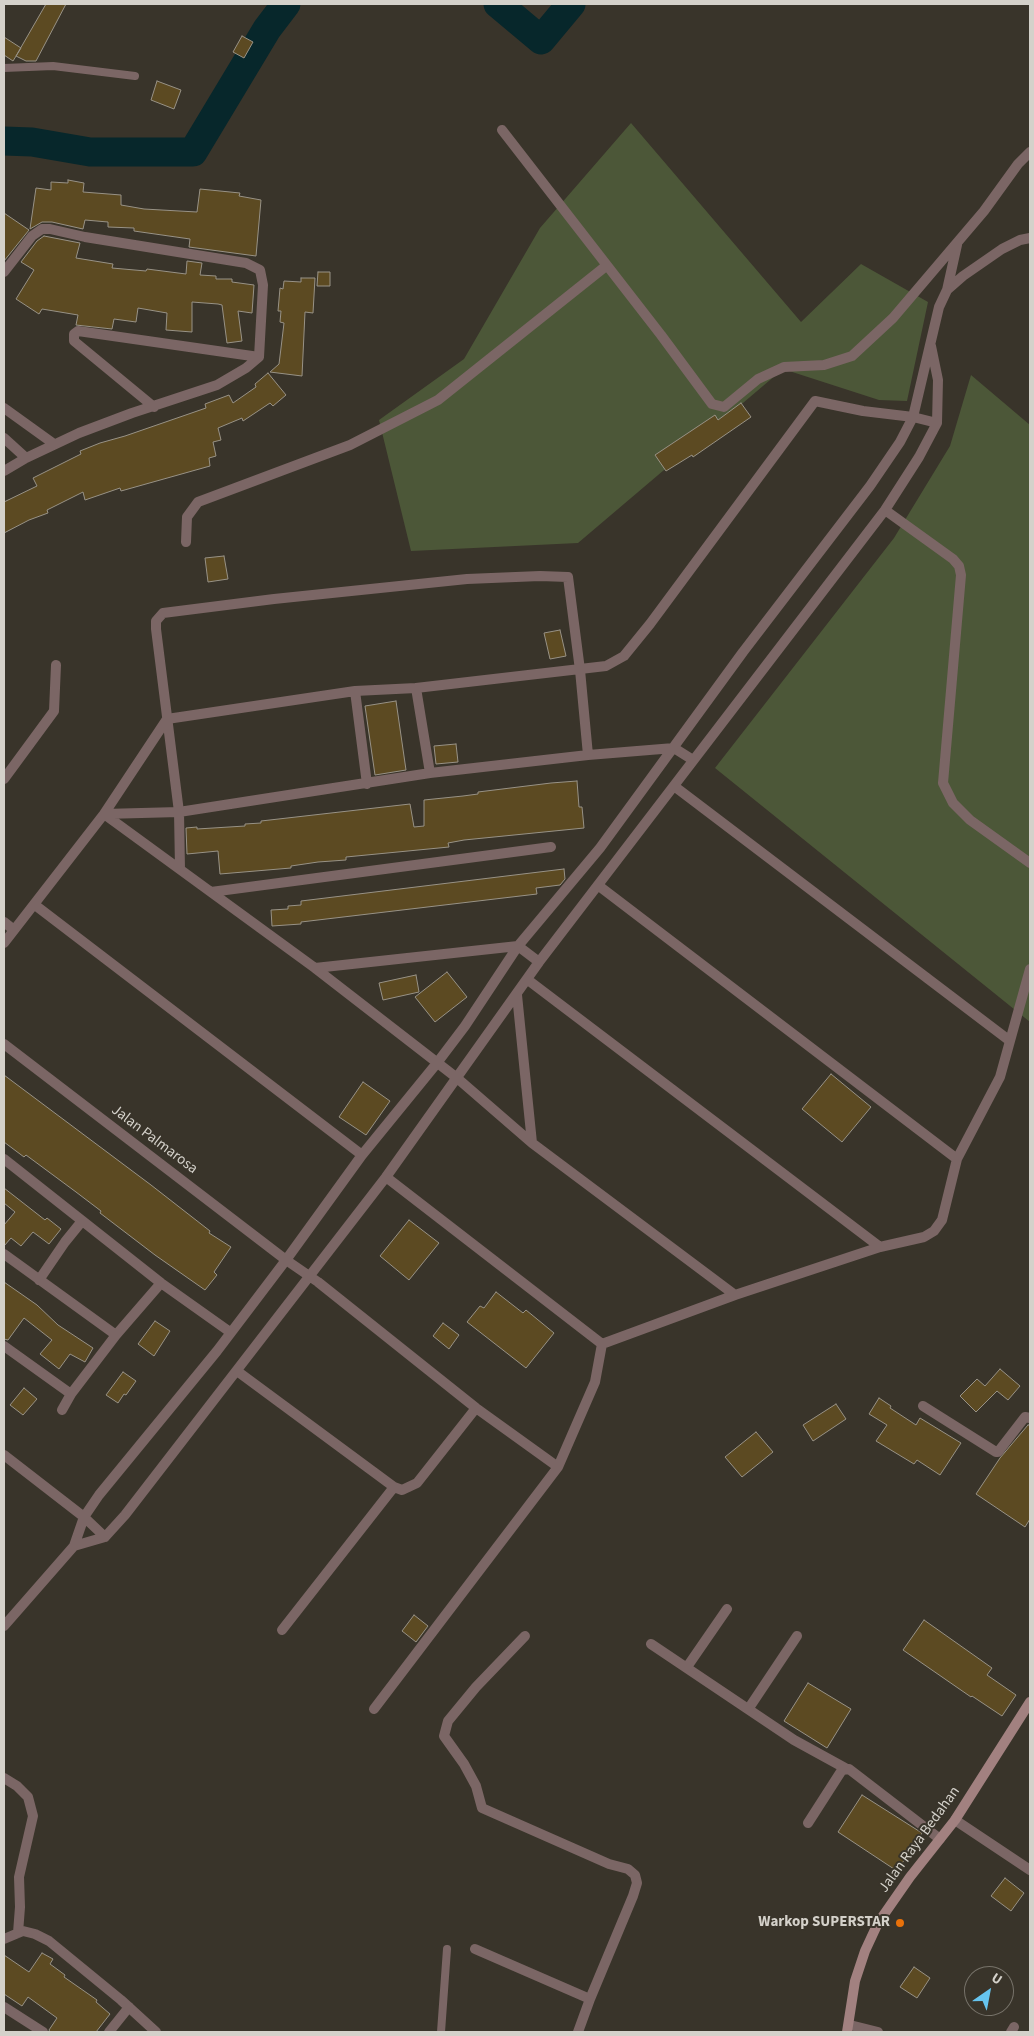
<!DOCTYPE html>
<style>
body{margin:0}
#map{position:relative;width:1034px;height:2036px;overflow:hidden;background:#39342a;font-family:"Source Sans 3",sans-serif}
canvas{display:block}
.frame{position:absolute;inset:0;border:5px solid #d4d1ca;pointer-events:none}
.north{position:absolute;left:964px;top:1966px;width:50px;height:50px;box-sizing:border-box;background:#39342a;border:1px solid #77736a;border-radius:50%;rotate:33deg;font-size:14px;font-weight:700;line-height:20px;text-align:center;color:#d4d1ca}
.north::after{content:'';display:block;margin:auto;width:18px;height:22px;background:#66c4ef;clip-path:polygon(50% 0,100% 100%,50% 72%,0 100%)}
</style>
<div id="map">
<canvas width="1034" height="2036"></canvas>
<div class="frame"></div>
<div class="north">U</div>
</div>
<script>
const c = document.querySelector('canvas').getContext('2d');
c.lineJoin = 'round';
function paint(path, color) {
  c.fillStyle = color;
  c.fill(path, 'evenodd');
}
function poly(rows) {
  const path = new Path2D();
  for (const r of rows) {
    path.moveTo(r[0], r[1]);
    for (let i = 2; i < r.length; i += 2) path.lineTo(r[i], r[i + 1]);
  }
  return path;
}
function trace(path, color, width, dash) {
  c.strokeStyle = color;
  c.lineWidth = width;
  c.lineCap = dash ? 'butt' : 'round';
  c.setLineDash(dash || []);
  c.stroke(path);
}
function drawText(font, color, halo, rows, align = 'center') {
  c.font = font + ' "Source Sans 3",sans-serif';
  c.lineWidth = 4;
  c.setLineDash([]);
  c.textBaseline = 'middle';
  c.strokeStyle = halo;
  c.fillStyle = color;
  for (const [text, x, y, turn = 0] of rows) {
    c.save();
    c.translate(x, y);
    c.rotate((+turn || 0) * Math.PI / 180);
    c.textAlign = isNaN(turn) ? turn : align;
    if (halo) c.strokeText(text, 0, 0);
    c.fillText(text, 0, 0);
    c.restore();
  }
}
paint(poly([
 [631,123,801,322,861,264,928,302,907,401,879,400,783,369,578,543,411,551,379,420,464,359,540,228],
 [971,375,1030,425,1030,1022,715,768,894,538,950,446]
]), '#4c5738');
trace(poly([
 [498,4,541,40,571,4],
 [4,141,32,142,90,152,193,152,267,29,286,4]
]), '#07272b', 29);
const building = poly([
 [46,4,66,4,36,61,26,61,16,56,46,4],
 [242,36,253,42,244,58,233,52,242,36],
 [4,37,21,48,13,61,4,55,4,37],
 [157,81,181,90,174,109,151,100,157,81],
 [68,180,84,183,83,192,121,195,121,205,144,209,197,212,200,189,240,193,239,196,261,200,256,256,189,247,190,239,134,231,134,228,108,227,108,222,85,220,83,229,52,222,42,222,30,229,36,188,51,190,51,182,68,183,68,180],
 [4,213,29,230,4,261,4,213],
 [44,236,80,243,76,258,113,264,112,268,146,271,147,269,186,274,187,261,202,263,200,275,216,276,216,279,232,279,232,282,254,285,252,313,238,311,242,341,227,343,222,305,218,304,192,302,192,332,166,330,167,313,138,308,136,322,114,319,112,329,76,325,78,315,42,309,39,314,16,299,34,270,21,262,37,241,44,236],
 [318,272,330,272,330,286,317,286,318,272],
 [301,278,315,278,313,313,305,312,302,376,270,372,279,364,281,348,284,323,280,322,281,311,278,311,280,288,283,289,284,281,301,282,301,278],
 [268,373,286,395,273,406,270,403,243,421,242,418,218,428,221,440,213,442,216,456,209,458,210,466,121,491,120,488,85,500,83,492,47,510,48,513,29,520,4,533,4,502,37,486,33,478,81,454,80,451,100,443,125,436,206,408,205,404,229,395,233,403,256,387,255,384,268,373],
 [741,403,751,417,693,457,692,455,666,471,655,455,715,415,718,420,741,403],
 [224,556,228,579,208,582,205,558,224,556],
 [560,630,566,656,550,659,544,633,560,630],
 [396,701,406,770,375,775,365,706,396,701],
 [456,744,458,762,436,764,434,746,456,744],
 [577,781,579,807,582,807,584,828,464,840,448,843,449,847,346,857,346,860,318,862,291,866,291,868,220,874,218,851,187,854,186,828,197,827,197,829,245,826,245,824,261,823,261,821,410,804,414,827,424,826,424,800,463,796,478,794,478,792,551,783,577,781],
 [564,869,565,879,560,885,536,888,537,894,301,922,301,924,272,926,271,910,288,909,288,906,301,905,301,901,564,869],
 [447,972,467,997,435,1022,415,997,447,972],
 [416,975,419,992,383,1000,379,983,416,975],
 [831,1074,871,1107,842,1142,802,1109,831,1074],
 [4,1075,151,1185,210,1231,209,1233,231,1247,214,1272,217,1275,205,1290,155,1255,100,1213,101,1211,76,1192,26,1155,24,1157,4,1142,4,1075],
 [363,1082,390,1101,366,1135,339,1117,363,1082],
 [4,1188,45,1220,47,1218,61,1229,49,1244,33,1232,21,1246,11,1238,4,1246,4,1225,15,1212,4,1203,4,1188],
 [409,1220,439,1243,409,1280,380,1256,409,1220],
 [4,1282,37,1305,58,1325,93,1348,85,1362,70,1354,59,1369,40,1354,52,1340,24,1318,8,1340,4,1339,4,1282],
 [496,1292,523,1313,526,1310,554,1333,526,1368,467,1322,480,1306,484,1308,496,1292],
 [155,1321,170,1331,154,1356,138,1344,155,1321],
 [443,1323,459,1335,449,1349,433,1336,443,1323],
 [1000,1369,1020,1386,1008,1400,997,1391,976,1412,960,1396,977,1379,985,1386,1000,1369],
 [123,1372,136,1381,126,1395,124,1394,118,1403,106,1395,123,1372],
 [24,1388,37,1399,23,1415,10,1405,24,1388],
 [879,1398,891,1406,890,1408,916,1425,920,1418,961,1443,940,1475,917,1460,914,1464,876,1441,887,1425,869,1414,879,1398],
 [836,1404,846,1419,813,1441,803,1425,836,1404],
 [1028,1425,1030,1425,1030,1519,1025,1527,976,1494,1000,1458,1028,1425],
 [756,1432,773,1452,742,1477,725,1457,756,1432],
 [414,1615,428,1626,416,1642,402,1631,414,1615],
 [924,1620,992,1668,987,1675,1016,1695,1002,1716,972,1696,971,1697,903,1650,924,1620],
 [808,1683,851,1709,827,1748,784,1721,808,1683],
 [862,1795,922,1833,897,1871,838,1832,862,1795],
 [1005,1878,1024,1893,1011,1911,991,1896,1005,1878],
 [42,1953,53,1959,50,1964,65,1975,64,1977,97,2000,96,2002,110,2014,96,2032,50,2032,49,2030,57,2018,28,1997,22,2006,4,1994,4,1955,29,1972,42,1953],
 [914,1967,930,1978,917,1998,900,1987,914,1967]
]);
paint(building, '#5c4a22');
trace(building, '#989286', 1);
trace(poly([
 [4,68,53,66,135,76],
 [441,2032,447,1949]
]), '#7b6665', 8);
trace(poly([
 [502,130,661,335,712,404,724,407,758,379,784,367,824,365,852,356,893,318,984,211,1018,164,1030,152],
 [4,272,32,236,42,229,50,229,85,237,246,263,260,270,263,285,259,357,246,368,217,385,132,413,79,433,26,458,4,471],
 [947,290,957,245],
 [154,407,74,341,74,334,78,331,259,357],
 [4,408,54,444],
 [4,438,26,458],
 [885,510,953,559,959,566,961,575,943,783,953,803,970,820,1030,863],
 [186,542,187,517,198,502,350,445,438,400,606,266],
 [416,688,430,773],
 [355,691,367,784],
 [693,760,674,748,588,755,430,773,179,812,104,814,315,968,457,1078,532,1143,735,1295],
 [4,779,54,711,56,665],
 [674,786,1010,1041],
 [180,869,179,812,156,629,156,621,163,613,274,599,467,579,540,576,568,577,580,670,588,755],
 [599,886,957,1159],
 [211,892,551,847],
 [35,905,362,1155],
 [4,922,14,930],
 [4,943,104,814,167,719,355,691,416,688,606,666,624,656,650,624,815,401,863,411,913,417,937,423],
 [315,968,518,946,539,962],
 [528,980,880,1247],
 [517,995,532,1143],
 [4,1044,286,1260,318,1282,476,1408,558,1467],
 [4,1159,161,1283,230,1332],
 [386,1177,602,1344],
 [4,1254,116,1335],
 [39,1280,65,1242,82,1221],
 [4,1346,71,1394],
 [237,1371,394,1487,402,1490,417,1483,476,1408],
 [923,1406,996,1452,998,1452,1025,1417,1030,1418],
 [62,1410,71,1394,116,1335,161,1283],
 [4,1455,84,1517,105,1537],
 [74,1546,105,1537,125,1515,386,1177,539,962,885,510,919,457,937,423,938,380,931,346],
 [4,1626,74,1546,84,1517,99,1495,217,1351,286,1260,362,1155,437,1063,465,1026,518,946,600,848,743,652,870,486,900,442,913,417,939,307,947,290,963,276,1002,249,1020,240,1030,238],
 [282,1630,394,1487],
 [525,1636,476,1687,448,1721,444,1736,464,1764,476,1786,482,1808,609,1864,628,1869,635,1875,637,1883,633,1896,590,1999],
 [651,1644,794,1740,845,1768],
 [687,1667,727,1609],
 [749,1708,797,1636],
 [374,1709,558,1467,595,1382,602,1344,735,1295,880,1247,924,1237,934,1231,942,1220,957,1159,1000,1077,1030,969],
 [4,1778,17,1786,28,1797,33,1816,19,1877,20,1907,18,1933],
 [955,1820,1030,1870],
 [808,1823,842,1770,849,1769,940,1839],
 [4,1939,23,1931,35,1934,49,1941,121,2000,156,2032],
 [475,1949,590,1999,578,2032],
 [4,2007,43,2032],
 [850,2025,878,2032],
 [109,2032,129,2007],
 [1011,2032,1014,2027]
]), '#7b6665', 10);
trace(poly([
 [847,2032,855,1981,865,1951,878,1923,910,1877,955,1820,1030,1702]
]), '#a28180', 10);
for (const [x, y, r, color] of [
 [900,1923,5,"#e8710a"]
]) {
  const dot = new Path2D();
  dot.arc(x, y, r, 0, 2 * Math.PI);
  c.fillStyle = color;
  c.fill(dot);
  trace(dot, '#39342a', 2);
}
drawText('15px', '#d4d1ca', '#39342a', [
 ["Jalan Palmarosa",154,1140,37],
 ["Jalan Raya Bedahan",920,1840,-54]
]);
drawText('bold 15px', '#d4d1ca', '#39342a', [
 ["Warkop SUPERSTAR",890,1923]
], 'right');
</script>
